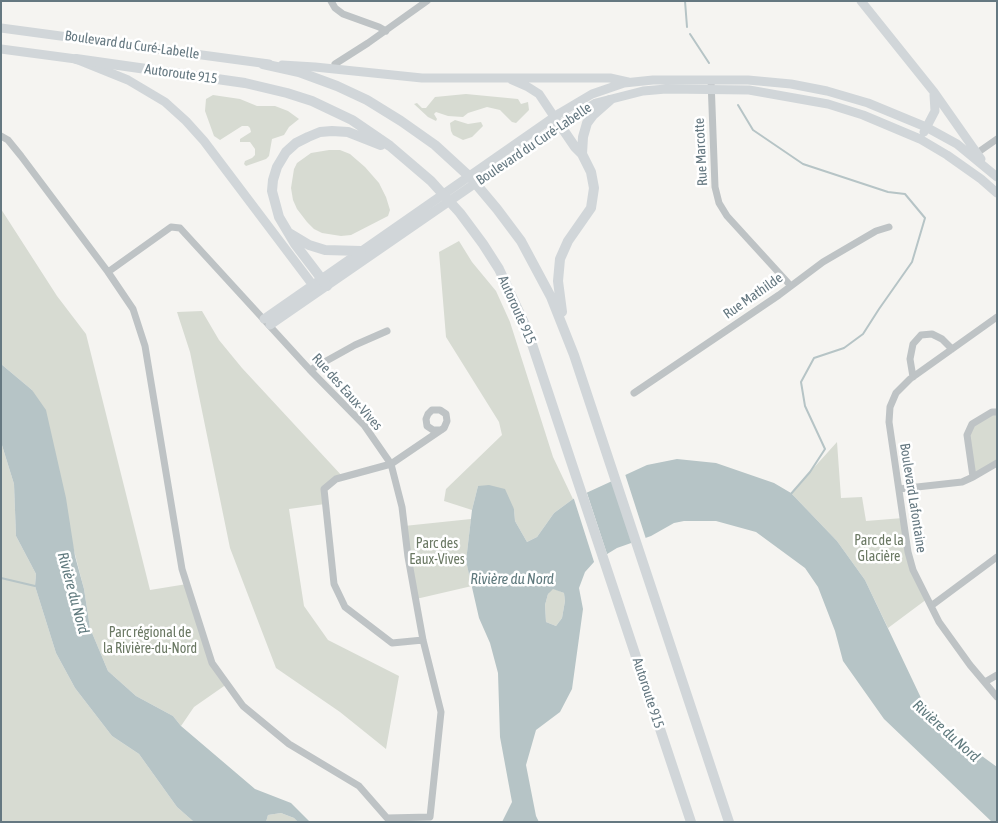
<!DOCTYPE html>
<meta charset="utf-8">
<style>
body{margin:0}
#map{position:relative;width:998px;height:823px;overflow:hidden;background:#f5f4f1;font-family:"Asap Condensed",sans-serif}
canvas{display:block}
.frame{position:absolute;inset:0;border:2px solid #657881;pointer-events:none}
</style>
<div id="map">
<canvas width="998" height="823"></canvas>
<div class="frame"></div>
</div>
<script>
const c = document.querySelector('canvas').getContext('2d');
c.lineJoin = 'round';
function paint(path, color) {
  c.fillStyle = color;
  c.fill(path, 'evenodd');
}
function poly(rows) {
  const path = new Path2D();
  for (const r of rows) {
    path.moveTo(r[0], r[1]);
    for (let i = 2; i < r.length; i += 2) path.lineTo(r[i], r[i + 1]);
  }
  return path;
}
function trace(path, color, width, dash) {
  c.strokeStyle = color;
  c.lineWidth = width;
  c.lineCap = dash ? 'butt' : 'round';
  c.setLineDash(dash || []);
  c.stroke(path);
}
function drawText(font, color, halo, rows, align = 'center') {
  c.font = font + ' "Asap Condensed",sans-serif';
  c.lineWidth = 5;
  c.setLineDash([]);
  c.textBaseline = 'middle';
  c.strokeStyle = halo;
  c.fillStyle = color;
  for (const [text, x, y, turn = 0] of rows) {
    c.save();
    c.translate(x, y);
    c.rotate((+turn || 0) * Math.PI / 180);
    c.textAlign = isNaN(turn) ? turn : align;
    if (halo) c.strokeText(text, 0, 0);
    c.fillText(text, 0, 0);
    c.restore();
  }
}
paint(poly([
 [466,94,518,99,521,104,528,102,529,110,516,123,512,122,500,110,487,107,468,113,463,117,448,116,436,112,434,114,437,119,436,121,428,117,414,104,417,103,422,108,426,108,435,97],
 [213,95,240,99,257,106,275,106,288,111,299,119,289,127,284,135,272,139,269,156,266,159,246,166,244,164,245,161,252,158,255,155,255,149,250,142,240,142,240,139,251,132,250,128,248,126,242,126,220,140,214,136,205,111,206,99],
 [455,120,468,124,481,122,483,126,472,137,463,140,453,135,451,131,450,123],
 [329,150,340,150,350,154,365,167,379,183,386,197,390,210,388,216,351,235,341,236,322,233,314,229,307,222,297,209,293,200,291,188,294,169,297,163,311,153],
 [1,209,57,296,86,334,150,590,187,584,212,663,227,684,194,707,181,726,173,716,136,696,108,671,90,628,84,589,32,390,1,364],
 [459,241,472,262,496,291,510,322,553,457,573,499,554,513,537,537,527,542,515,521,514,509,478,486,472,510,444,501,446,489,502,435,499,422,446,337,439,252],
 [202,311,219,340,242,368,343,477,324,489,325,504,289,509,304,606,328,640,399,676,386,749,340,712,276,668,230,548,190,352,177,312],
 [997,412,997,463,973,477,967,435,972,424],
 [1,442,14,484,16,536,36,574,35,586,56,653,75,688,112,736,139,754,177,807,194,822,1,822],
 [837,442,841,498,862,497,866,521,903,518,908,552,927,599,888,628,865,580,837,541,791,493],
 [471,519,466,561,472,586,416,599,404,526],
 [552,588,564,593,565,601,562,618,556,626,546,622,545,605,548,594],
 [281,813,294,818,298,822,266,822,268,815]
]), '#d7dbd2');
paint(poly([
 [1,364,32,390,46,410,66,498,75,556,84,589,90,628,108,671,136,696,173,716,181,726,255,789,291,803,310,822,298,822,294,818,281,813,268,815,266,822,194,822,177,807,139,754,112,736,75,688,56,653,35,586,36,574,16,536,14,484,1,442],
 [677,459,716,463,774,483,791,493,837,541,865,580,931,719,997,767,997,822,992,822,884,719,843,661,835,631,818,587,805,568,756,532,716,521,684,521,674,523,651,536,617,548,594,562,585,572,579,588,583,609,572,689,560,712,536,730,526,765,536,816,539,822,502,822,512,802,500,737,498,673,490,643,479,618,466,561,472,510,478,486,489,485,505,489,514,509,515,521,527,542,537,537,554,513,573,499,647,465],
 [553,589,564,593,565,601,562,618,556,626,546,622,545,605,548,594]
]), '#b6c4c6');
paint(poly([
 [625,474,646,539,632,544,616,476],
 [586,490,608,557,595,565,573,496]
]), '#f5f4f1');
trace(poly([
 [685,1,687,27],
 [690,34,709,63],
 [738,105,753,130,803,164,888,192,905,194,925,218,912,262,879,309,863,334,844,348,814,358,801,382,805,406,825,449,810,472,790,495],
 [1,578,35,586]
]), '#b6c4c6', 2);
trace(poly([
 [331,1,335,8,343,14,379,27,386,31],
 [335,64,368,43,427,1],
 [711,80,715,187,719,203,727,216,790,285],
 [1,136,8,140,21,156,108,272,133,309,145,346,182,569,212,663,243,706,289,744,359,786,387,818,430,817,441,712,423,640,408,557,402,507,391,464,364,425,310,370,180,228,171,227,108,272],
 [977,153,997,139],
 [997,317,910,379,896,393,890,407,889,422,908,552,913,570,939,622,970,665,997,697],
 [310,370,355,345,387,331],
 [913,377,910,359,913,344,921,335,932,334,942,339,952,349],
 [634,393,779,295,823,262,876,231,889,227],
 [973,477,967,435,972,424,992,412,997,412],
 [899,489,962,482,973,477,997,463],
 [931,606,997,557],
 [423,640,392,643,345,607,334,584,324,489,336,479,391,464,441,430,444,428,447,421,446,414,440,410,432,410,428,414,426,419,427,426,433,430,441,430],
 [985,682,997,675]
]), '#bec3c5', 7);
trace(poly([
 [861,1,934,92,981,159],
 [1,28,269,64],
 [1,49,76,59,128,80,165,102,186,121,204,141,315,288],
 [282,65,315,67,422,78,610,78,628,82],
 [512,80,528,87,539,94,557,121],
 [924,132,935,111,934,95],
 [264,319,560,113,592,94,624,83,653,80,748,80,791,84,827,91,868,103,926,127,957,144,997,177],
 [270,325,567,120,596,103,643,91,666,89,749,90,828,104,863,115,920,139,947,155,981,179,997,193]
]), '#d1d6d9', 9);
trace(poly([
 [76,59,245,83,287,93,312,101,352,120,390,146,431,181,460,213,483,244,499,269,527,329,691,822],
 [263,64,299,72,337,86,367,100,401,121,435,145,471,178,497,209,521,241,551,297,574,355,729,822],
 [560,125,575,147,582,154,591,172,594,188,591,208,568,241,560,259,558,281,562,312],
 [582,154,583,137,587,123,593,115,610,100],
 [289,233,309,245,325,250,361,251],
 [327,286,295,244,279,217,272,191,273,180,277,167,286,152,296,143,308,137,320,132,332,131,348,132,381,145]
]), '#d1d6d9', 10);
drawText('14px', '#657881', '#fff', [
 ["Boulevard du Curé-Labelle",132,45,8],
 ["Autoroute 915",181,74,8],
 ["Boulevard du Curé-Labelle",534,144,-34],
 ["Rue Marcotte",701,152,-93],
 ["Rue Mathilde",753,296,-35],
 ["Autoroute 915",517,310,66],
 ["Rue des Eaux-Vives",347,392,48],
 ["Boulevard Lafontaine",913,498,81],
 ["Autoroute 915",648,693,72]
]);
drawText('14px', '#6a7863', '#fff', [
 ["Parc de la",879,541],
 ["Glacière",879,557],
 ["Parc des",437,544],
 ["Eaux-Vives",437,560],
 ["Parc régional de",150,633],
 ["la Rivière-du-Nord",150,649]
]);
drawText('italic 15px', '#607a7e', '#fff', [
 ["Rivière du Nord",512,579],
 ["Rivière du Nord",73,593,75],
 ["Rivière du Nord",946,731,42]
]);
</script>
